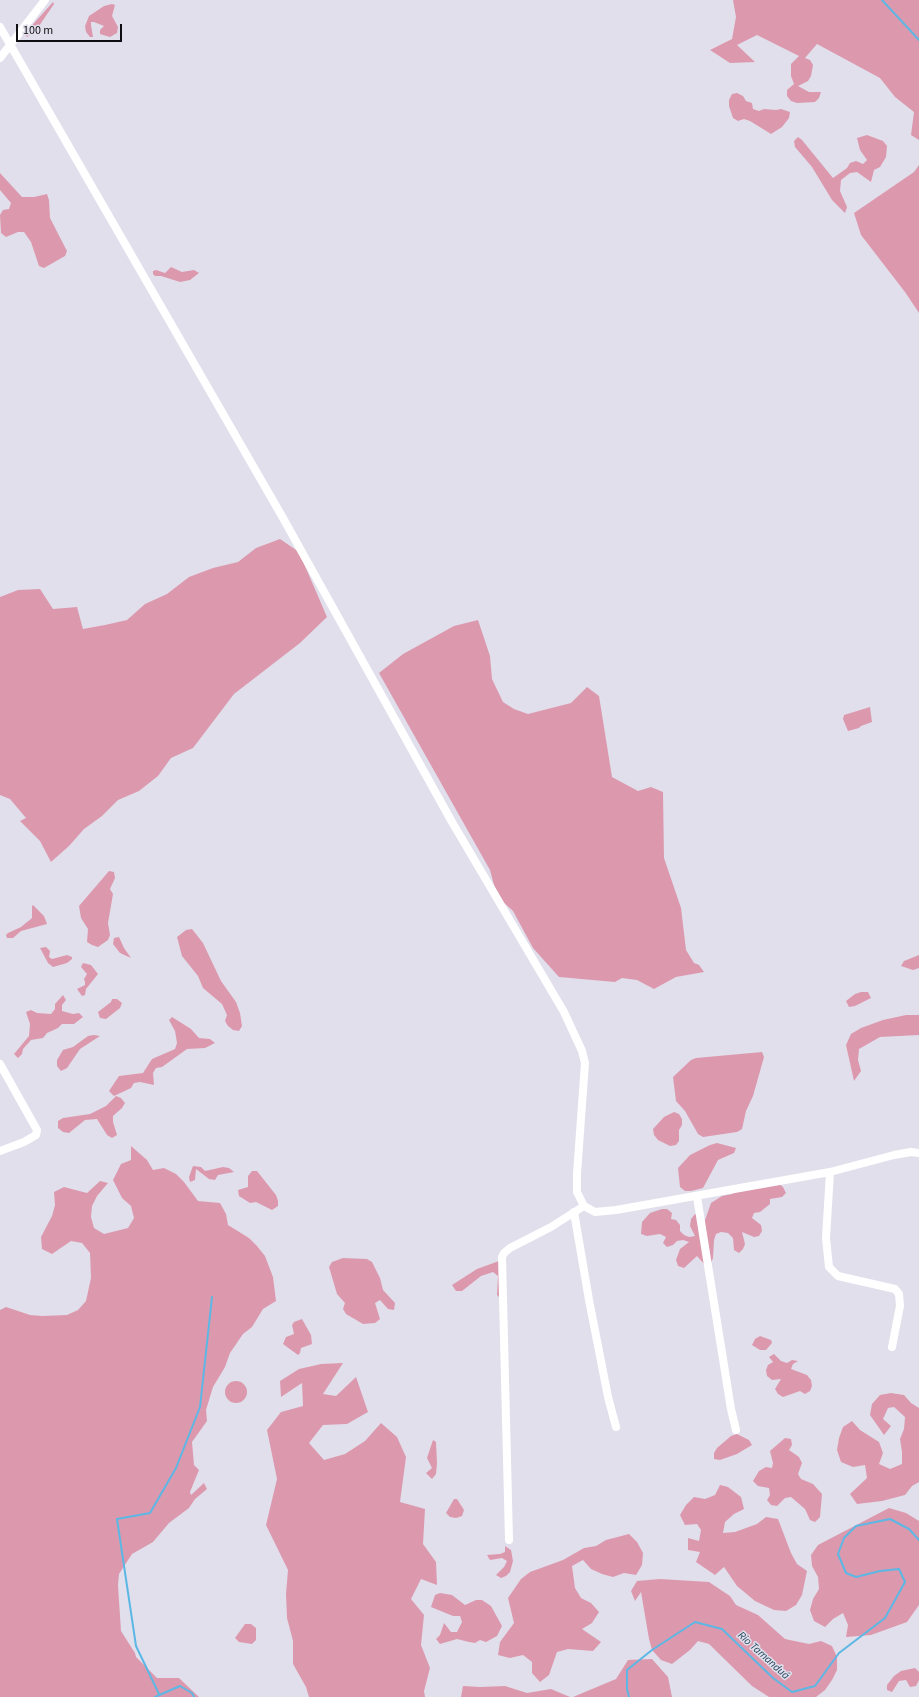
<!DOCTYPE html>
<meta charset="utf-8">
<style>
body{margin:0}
#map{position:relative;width:919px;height:1697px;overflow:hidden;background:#e1dfec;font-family:"Source Sans 3",sans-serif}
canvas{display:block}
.scale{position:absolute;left:16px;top:24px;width:106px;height:18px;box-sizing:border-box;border:2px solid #0f0e12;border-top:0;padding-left:5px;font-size:12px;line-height:14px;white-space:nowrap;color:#0f0e12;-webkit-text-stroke:3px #e1dfec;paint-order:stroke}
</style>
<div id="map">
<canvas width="919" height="1697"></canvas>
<div class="scale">100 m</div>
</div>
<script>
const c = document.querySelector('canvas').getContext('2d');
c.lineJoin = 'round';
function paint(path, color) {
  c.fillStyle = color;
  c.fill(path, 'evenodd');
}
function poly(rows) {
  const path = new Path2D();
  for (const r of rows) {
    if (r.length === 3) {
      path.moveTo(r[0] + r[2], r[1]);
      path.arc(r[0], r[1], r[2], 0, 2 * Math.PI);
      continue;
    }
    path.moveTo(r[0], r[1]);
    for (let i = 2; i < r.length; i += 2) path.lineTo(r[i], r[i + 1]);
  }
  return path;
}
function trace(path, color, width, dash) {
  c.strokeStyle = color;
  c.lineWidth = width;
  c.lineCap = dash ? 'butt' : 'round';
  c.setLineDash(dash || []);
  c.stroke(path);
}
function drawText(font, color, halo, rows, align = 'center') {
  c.font = font + ' "Source Sans 3",sans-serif';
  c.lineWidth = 3;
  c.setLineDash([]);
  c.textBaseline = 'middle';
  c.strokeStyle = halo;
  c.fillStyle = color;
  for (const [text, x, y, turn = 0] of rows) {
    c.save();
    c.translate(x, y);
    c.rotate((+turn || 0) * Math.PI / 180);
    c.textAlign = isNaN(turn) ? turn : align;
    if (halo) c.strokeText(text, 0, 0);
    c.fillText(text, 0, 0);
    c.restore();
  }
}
paint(poly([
 [733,0,919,0,919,140,911,135,914,112,895,97,880,78,817,44,805,58,810,60,813,65,811,76,808,81,798,86,809,92,821,92,819,98,815,102,797,103,791,101,787,96,787,90,794,84,791,76,791,64,799,56,757,35,737,45,755,62,730,63,710,50,732,39,736,17],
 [53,2,54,4,35,32,27,37,25,35,26,32],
 [112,4,115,5,112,16,118,27,117,33,110,37,103,35,100,34,100,30,104,26,94,22,91,22,91,25,93,37,90,37,86,32,85,26,89,16,104,6],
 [737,93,743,96,746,101,752,103,753,109,759,111,764,109,776,110,781,109,790,112,789,118,782,127,771,134,750,121,744,119,738,121,733,118,729,106,729,100,732,94],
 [867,135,883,141,887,146,886,157,880,167,874,170,871,182,857,172,850,173,841,180,840,191,847,207,845,213,832,200,812,167,795,147,794,141,798,137,802,140,833,178,847,168,850,163,856,161,863,164,867,160,860,150,857,138],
 [919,165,919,313,905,292,861,235,854,213,914,172],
 [0,173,22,197,34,197,47,194,49,200,50,218,67,251,65,256,44,268,39,266,31,242,24,232,18,232,6,237,1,233,0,215,3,210,9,209,11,203,0,190],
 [171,267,182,272,194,270,199,273,190,280,180,282,161,276,155,276,153,274,153,271,156,270,165,273],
 [280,539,299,552,327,617,300,643,234,694,193,748,171,758,158,776,139,791,118,800,102,816,84,829,69,846,51,862,40,841,20,821,26,818,10,799,0,795,0,597,18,590,40,589,53,609,77,607,83,629,105,625,127,620,145,604,167,594,189,577,213,568,238,562,256,548],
 [478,620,490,656,492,679,503,702,514,709,528,714,571,703,587,687,599,696,612,777,638,791,651,787,663,792,664,858,681,908,686,950,694,963,699,965,704,972,676,977,654,989,637,980,622,978,615,982,559,977,533,948,513,911,502,901,494,885,490,870,379,673,403,654,454,626],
 [870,707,872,722,861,726,859,728,848,731,843,719,844,715],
 [109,871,114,872,115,878,110,889,113,894,108,923,110,935,108,940,98,947,92,945,87,942,88,929,81,918,79,906],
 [33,905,44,916,47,924,21,931,13,938,7,938,6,935,8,933,21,927,32,918,32,906],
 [192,929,203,943,221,981,236,1002,240,1013,242,1026,239,1031,233,1030,228,1026,225,1021,227,1015,222,1004,203,988,198,976,182,956,177,937,186,930],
 [119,937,124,948,131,958,120,953,113,944,114,938],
 [46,947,50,951,49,957,52,959,67,955,72,957,72,959,67,963,53,967,48,963,40,948],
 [919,955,919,968,913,970,901,966,904,961],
 [83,963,91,965,98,974,86,989,85,995,82,996,77,989,85,985,85,982,84,979,87,974,81,967],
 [861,992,868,992,871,998,855,1006,849,1007,846,1001,855,994],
 [63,995,66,1000,62,1005,62,1011,73,1014,79,1013,83,1017,74,1024,62,1024,58,1028,47,1033,43,1038,31,1040,23,1049,22,1054,18,1058,14,1054,29,1036,30,1024,26,1012,31,1010,37,1013,51,1014,55,1009,55,1004],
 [112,999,117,999,122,1003,120,1008,106,1019,100,1018,98,1012,111,1002],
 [906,1015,919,1015,919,1035,880,1037,859,1049,858,1060,861,1071,854,1081,846,1045,851,1034,861,1028,883,1020],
 [172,1017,191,1029,199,1038,210,1039,215,1043,205,1048,187,1049,162,1067,156,1068,153,1073,154,1085,140,1082,134,1083,131,1088,114,1096,109,1091,119,1076,143,1073,152,1059,175,1049,177,1043,175,1031,169,1020],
 [94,1035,100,1036,80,1049,67,1068,61,1071,57,1066,57,1060,63,1050,73,1047,88,1036],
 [762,1052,764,1057,753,1096,746,1111,742,1129,737,1132,703,1137,698,1134,685,1111,676,1101,673,1077,691,1060,696,1058],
 [116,1096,121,1098,125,1103,122,1108,113,1116,113,1122,117,1135,112,1138,107,1135,97,1119,85,1120,69,1133,63,1132,58,1128,58,1121,63,1118,90,1114,106,1106],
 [674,1112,679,1114,682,1119,682,1125,679,1130,679,1141,676,1145,670,1146,658,1140,654,1135,653,1129,664,1117],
 [717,1143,736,1148,734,1153,718,1160,703,1188,691,1191,685,1191,680,1187,678,1168,690,1155,710,1145],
 [131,1146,147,1160,153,1170,164,1168,176,1174,184,1182,198,1201,220,1203,226,1214,228,1225,249,1238,257,1246,265,1256,273,1277,276,1301,263,1309,252,1327,243,1334,230,1353,225,1367,213,1387,206,1410,207,1421,192,1442,194,1465,199,1470,190,1492,191,1495,204,1483,207,1489,195,1499,189,1508,169,1523,153,1542,132,1554,119,1574,118,1585,121,1631,135,1653,136,1657,157,1678,179,1678,199,1697,0,1697,0,1310,6,1307,30,1315,42,1316,67,1315,78,1310,86,1301,91,1278,90,1253,82,1243,71,1241,52,1254,42,1249,41,1237,52,1216,55,1205,54,1192,64,1187,87,1193,100,1181,108,1183,97,1196,92,1206,91,1217,94,1228,104,1234,128,1228,134,1218,131,1206,122,1198,113,1180,121,1164,131,1160],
 [193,1166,201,1167,205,1171,223,1167,229,1168,234,1172,218,1175,215,1180,209,1179,196,1169,195,1180,190,1182,189,1177],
 [252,1171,257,1171,276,1195,278,1201,278,1206,272,1210,256,1202,250,1203,239,1196,238,1190,248,1187,248,1176],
 [778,1183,783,1187,786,1193,782,1197,770,1199,770,1204,760,1212,754,1213,752,1218,761,1225,762,1231,759,1236,754,1237,742,1232,745,1244,743,1249,739,1253,734,1250,733,1238,728,1233,721,1232,716,1234,714,1240,713,1258,711,1263,705,1265,697,1256,684,1268,678,1266,676,1260,680,1249,689,1242,683,1240,677,1241,673,1245,667,1247,663,1243,666,1237,660,1234,647,1236,641,1234,642,1222,650,1213,662,1209,667,1209,672,1213,671,1219,676,1220,680,1225,680,1231,684,1235,689,1237,695,1236,690,1226,691,1219,695,1214,705,1220,711,1203,722,1196,732,1194,737,1190],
 [343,1258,367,1259,372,1262,380,1278,383,1290,395,1303,394,1310,388,1309,380,1300,375,1303,380,1319,375,1323,363,1324,346,1314,343,1309,345,1303,337,1294,329,1267,332,1262],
 [499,1261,499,1297,497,1295,498,1276,493,1272,481,1276,462,1291,456,1291,452,1285,477,1269],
 [302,1319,311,1335,312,1344,301,1348,300,1353,298,1355,283,1344,286,1337,294,1334,292,1325,294,1322],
 [760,1336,771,1340,772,1343,766,1350,760,1350,752,1345,755,1339],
 [774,1354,781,1361,787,1363,792,1360,798,1361,793,1364,791,1369,807,1375,811,1380,812,1386,810,1391,805,1394,800,1391,783,1397,778,1394,775,1389,781,1379,772,1380,767,1376,766,1370,768,1365,773,1362,769,1357],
 [343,1363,323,1394,336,1396,356,1377,368,1412,347,1424,323,1425,309,1443,324,1460,345,1454,365,1441,381,1423,397,1437,406,1457,400,1502,425,1509,423,1544,436,1562,437,1585,421,1579,411,1599,424,1615,421,1645,430,1668,424,1691,425,1697,309,1697,306,1687,293,1664,293,1641,287,1618,286,1594,288,1570,266,1525,277,1479,267,1430,281,1412,303,1406,302,1383,281,1397,280,1381,299,1369,321,1364],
 [236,1392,11],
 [891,1393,904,1395,911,1403,919,1408,919,1482,912,1486,905,1495,882,1501,857,1504,850,1494,867,1478,865,1465,853,1467,841,1462,837,1450,839,1438,843,1427,852,1421,860,1430,879,1442,883,1453,879,1464,890,1469,902,1464,902,1452,900,1439,904,1429,905,1417,894,1407,888,1408,883,1419,891,1426,884,1435,870,1415,872,1404,880,1395],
 [737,1434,749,1440,752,1445,737,1454,720,1460,714,1459,714,1453,717,1448,731,1436],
 [785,1438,791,1439,792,1445,789,1450,799,1457,802,1463,798,1474,801,1479,813,1484,822,1494,820,1517,815,1522,810,1520,805,1509,791,1497,785,1498,777,1506,771,1505,767,1500,770,1495,769,1488,758,1486,753,1481,759,1471,766,1467,772,1468,773,1463,770,1451],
 [433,1440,436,1442,437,1463,436,1474,432,1479,426,1473,432,1468,427,1458],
 [720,1485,728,1487,741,1497,744,1509,734,1514,725,1522,723,1533,735,1532,757,1524,766,1517,778,1519,791,1553,797,1564,807,1571,802,1595,796,1605,786,1611,774,1610,755,1601,737,1586,724,1567,715,1575,696,1562,700,1552,688,1550,688,1538,699,1541,701,1530,697,1524,685,1525,680,1515,686,1505,694,1497,705,1499,715,1495],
 [454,1499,457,1499,464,1510,462,1516,456,1518,450,1517,446,1513],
 [889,1508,906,1513,919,1521,919,1605,907,1622,871,1635,846,1637,848,1625,843,1613,833,1619,825,1627,814,1621,810,1610,813,1599,819,1589,818,1577,812,1566,811,1555,818,1545],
 [629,1534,637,1542,643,1553,642,1565,636,1575,624,1573,613,1577,602,1574,591,1569,583,1560,572,1566,575,1588,581,1598,591,1603,599,1612,592,1623,582,1629,601,1642,593,1651,568,1649,557,1652,549,1675,540,1682,532,1673,532,1662,523,1655,510,1658,498,1655,500,1642,514,1623,508,1598,521,1579,530,1572,563,1560,584,1548,596,1546,606,1540],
 [505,1546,511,1550,513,1561,510,1572,506,1576,501,1578,496,1575,504,1567,507,1561,502,1558,490,1560,487,1555,500,1554,505,1552],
 [660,1579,709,1582,730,1596,736,1605,758,1615,785,1639,809,1644,821,1641,832,1646,837,1657,837,1670,832,1680,825,1690,816,1697,769,1697,752,1686,709,1644,698,1641,690,1650,672,1664,661,1660,652,1650,649,1639,641,1592,635,1601,631,1591,637,1581],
 [440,1593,452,1595,465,1605,476,1600,482,1600,491,1606,502,1626,497,1636,486,1642,480,1640,475,1643,469,1642,457,1639,440,1644,436,1639,440,1635,444,1623,451,1632,457,1632,462,1622,460,1616,453,1616,431,1607,435,1595],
 [245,1624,251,1624,256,1628,256,1640,252,1644,239,1642,235,1638],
 [652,1659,668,1677,672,1697,573,1697,616,1679,628,1660],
 [915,1668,919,1672,919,1680,916,1686,910,1687,906,1680,899,1681,892,1692,887,1690,887,1685,894,1676,901,1671],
 [463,1686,480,1687,505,1686,527,1693,551,1689,570,1697,461,1697]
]), '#dc99ae');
trace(poly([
 [882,0,919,40],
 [159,1694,136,1646,117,1519,150,1513,176,1468,200,1407,212,1297],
 [155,1697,180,1686,192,1693,194,1697],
 [629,1697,627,1689,627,1670,652,1650,695,1622,722,1629,773,1678,792,1692,815,1686,839,1653,885,1618,905,1582,899,1569,880,1571,856,1577,846,1573,838,1554,844,1538,856,1526,890,1519,909,1529,919,1540]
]), '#5cb7e4', 2);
trace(poly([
 [0,27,283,518,452,822,564,1012,582,1051,585,1063,577,1174,577,1192,584,1206,595,1212,616,1210,830,1172,894,1155,911,1152,919,1153],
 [0,58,45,0],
 [0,1064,37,1130,36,1135,24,1142,0,1151],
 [830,1172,826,1238,829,1267,838,1276,895,1289,899,1294,900,1306,892,1347],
 [697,1197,731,1409,736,1430],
 [574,1212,589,1300,608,1397,616,1427],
 [509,1540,502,1257,504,1253,510,1248,551,1227,584,1206]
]), '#fff', 8);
drawText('italic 11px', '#20475b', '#e1dfec', [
 ["Rio Tamanduá",763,1656,42]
]);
</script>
